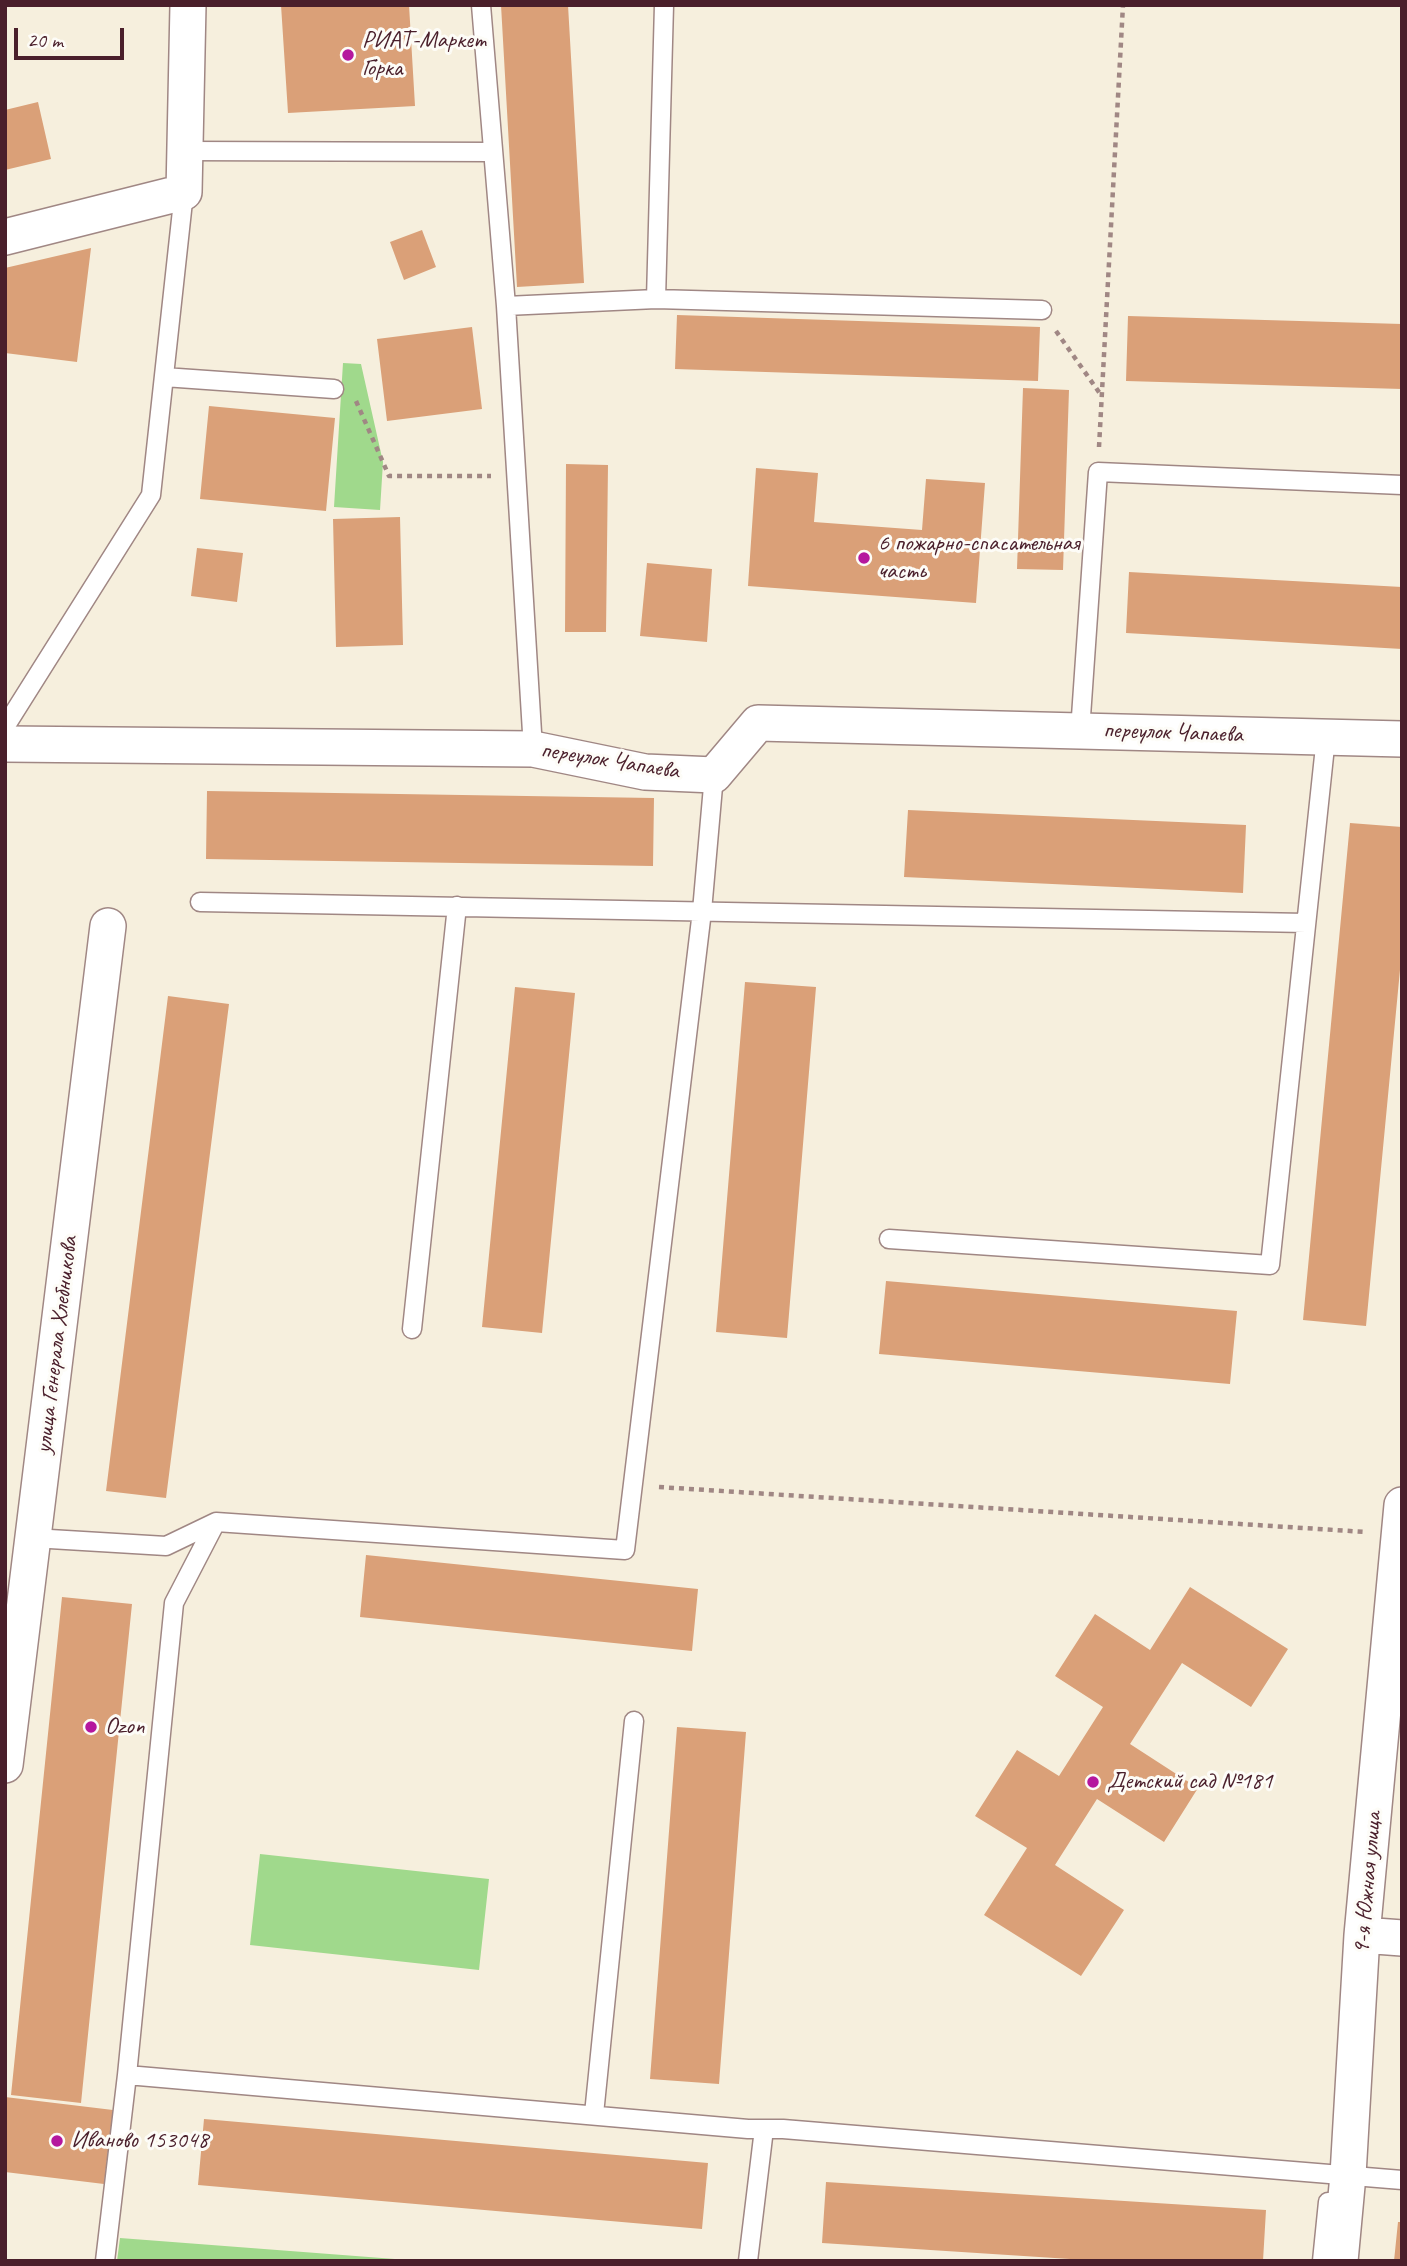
<!DOCTYPE html>
<meta charset="utf-8">
<style>
body{margin:0}
#map{position:relative;width:1407px;height:2266px;overflow:hidden;background:#f6efdd;font-family:Caveat,sans-serif}
canvas{display:block}
.frame{position:absolute;inset:0;border:7px solid #4a1f2b;pointer-events:none}
.scale{position:absolute;left:14px;top:28px;width:110px;height:32px;box-sizing:border-box;border:4px solid #4a1f2b;border-top:0;padding-left:9px;font-size:21px;line-height:24px;white-space:nowrap;color:#4a1f2b;-webkit-text-stroke:5px #fdfcf7;paint-order:stroke}
</style>
<div id="map">
<canvas width="1407" height="2266"></canvas>
<div class="frame"></div>
<div class="scale">20 m</div>
</div>
<script>
const c = document.querySelector('canvas').getContext('2d');
c.lineJoin = 'round';
function paint(path, color) {
  c.fillStyle = color;
  c.fill(path, 'evenodd');
}
function poly(rows) {
  const path = new Path2D();
  for (const r of rows) {
    path.moveTo(r[0], r[1]);
    for (let i = 2; i < r.length; i += 2) path.lineTo(r[i], r[i + 1]);
  }
  return path;
}
function trace(path, color, width, dash) {
  c.strokeStyle = color;
  c.lineWidth = width;
  c.lineCap = dash ? 'butt' : 'round';
  c.setLineDash(dash || []);
  c.stroke(path);
}
function drawText(font, color, halo, rows, align = 'center') {
  c.font = font + ' Caveat,sans-serif';
  c.lineWidth = 6;
  c.setLineDash([]);
  c.textBaseline = 'middle';
  c.strokeStyle = halo;
  c.fillStyle = color;
  for (const [text, x, y, turn = 0] of rows) {
    c.save();
    c.translate(x, y);
    c.rotate((+turn || 0) * Math.PI / 180);
    c.textAlign = isNaN(turn) ? turn : align;
    if (halo) c.strokeText(text, 0, 0);
    c.fillText(text, 0, 0);
    c.restore();
  }
}
paint(poly([
 [343,363,361,364,383,462,380,510,334,507],
 [260,1854,489,1879,479,1970,250,1945],
 [120,2238,421,2261,117,2261]
]), '#a0d98c');
paint(poly([
 [281,5,409,5,415,106,288,113],
 [501,5,568,5,584,283,517,287],
 [38,102,51,159,5,170,5,110],
 [422,230,436,267,404,280,390,242],
 [91,248,77,362,5,353,5,268],
 [677,315,1040,327,1038,381,675,369],
 [1128,316,1402,324,1402,389,1126,381],
 [472,327,482,409,387,421,377,339],
 [1023,388,1069,390,1063,570,1017,569],
 [209,406,335,418,326,511,200,499],
 [566,464,608,465,606,632,565,632],
 [756,468,818,473,814,522,922,530,926,479,985,483,976,603,748,586],
 [400,517,403,645,336,647,333,519],
 [197,548,243,553,237,602,191,596],
 [647,563,712,569,707,642,640,636],
 [1129,572,1402,587,1402,649,1126,633],
 [207,791,654,798,653,866,206,859],
 [908,810,1246,825,1243,893,904,877],
 [1350,823,1402,827,1402,949,1366,1326,1303,1320],
 [745,982,816,987,787,1338,716,1332],
 [515,987,575,993,542,1333,482,1327],
 [168,996,229,1004,166,1498,106,1491],
 [886,1281,1237,1311,1230,1384,879,1354],
 [366,1555,698,1589,692,1651,360,1617],
 [1190,1587,1288,1649,1251,1707,1182,1663,1130,1744,1198,1788,1164,1842,1097,1799,1055,1865,1124,1910,1081,1976,984,1915,1027,1848,975,1816,1017,1750,1059,1776,1103,1707,1055,1676,1095,1614,1150,1650],
 [62,1597,132,1604,81,2103,11,2095],
 [677,1727,746,1732,719,2084,650,2079],
 [5,2097,113,2110,104,2184,5,2172],
 [204,2119,708,2163,702,2229,198,2185],
 [826,2182,1266,2210,1263,2261,1101,2261,822,2243],
 [1398,2222,1402,2222,1402,2261,1394,2261]
]), '#daa078');
const service = poly([
 [481,5,506,306],
 [185,151,493,152],
 [656,299,664,5],
 [164,377,334,389],
 [5,727,151,495,184,192],
 [1080,731,1098,472,1402,485],
 [533,749,506,306,656,299,1042,310],
 [200,902,1306,923],
 [889,1239,1270,1265,1326,737],
 [412,1329,457,906],
 [33,1538,166,1546,216,1522,625,1550,702,911,714,775],
 [127,2075,748,2129,783,2129,1402,2180],
 [594,2114,634,1721],
 [105,2261,127,2075,174,1603,216,1522],
 [748,2261,764,2129],
 [1322,2261,1328,2202]
]);
const minor = poly([
 [5,237,184,192,188,5],
 [5,744,533,749,645,772,714,775,758,723,1402,739],
 [5,1765,108,926],
 [1362,1935,1402,1938],
 [1340,2261,1348,2175,1362,1935,1402,1505]
]);
trace(service, '#a08784', 21);
trace(minor, '#a08784', 38);
trace(poly([
 [1056,331,1101,395],
 [356,401,389,476,491,476],
 [1099,447,1123,5],
 [659,1487,1366,1532]
]), '#a08784', 4.5, [5, 5]);
trace(service, '#fff', 18);
trace(minor, '#fff', 35);
for (const [x, y, r, color] of [
 [348,55,7,"#b5179e"],
 [864,558,7,"#b5179e"],
 [91,1727,7,"#b5179e"],
 [1093,1782,7,"#b5179e"],
 [57,2141,7,"#b5179e"]
]) {
  const dot = new Path2D();
  dot.arc(x, y, r, 0, 2 * Math.PI);
  c.fillStyle = color;
  c.fill(dot);
  trace(dot, '#fdfcf7', 2.5);
}
drawText('24px', '#4a1f2b', '#fdfcf7', [
 ["РИАТ-Маркет",362,41],
 ["Горка",362,69],
 ["6 пожарно-спасательная",878,544],
 ["часть",878,572],
 ["Ozon",105,1727],
 ["Детский сад №181",1107,1782],
 ["Иваново 153048",71,2141]
], 'left');
drawText('24px', '#4a1f2b', '#fdfcf7', [
 ["переулок Чапаева",1173,733,2],
 ["переулок Чапаева",610,761,9],
 ["улица Генерала Хлебникова",57,1345,-83],
 ["9-я Южная улица",1368,1883,-85]
]);
</script>
